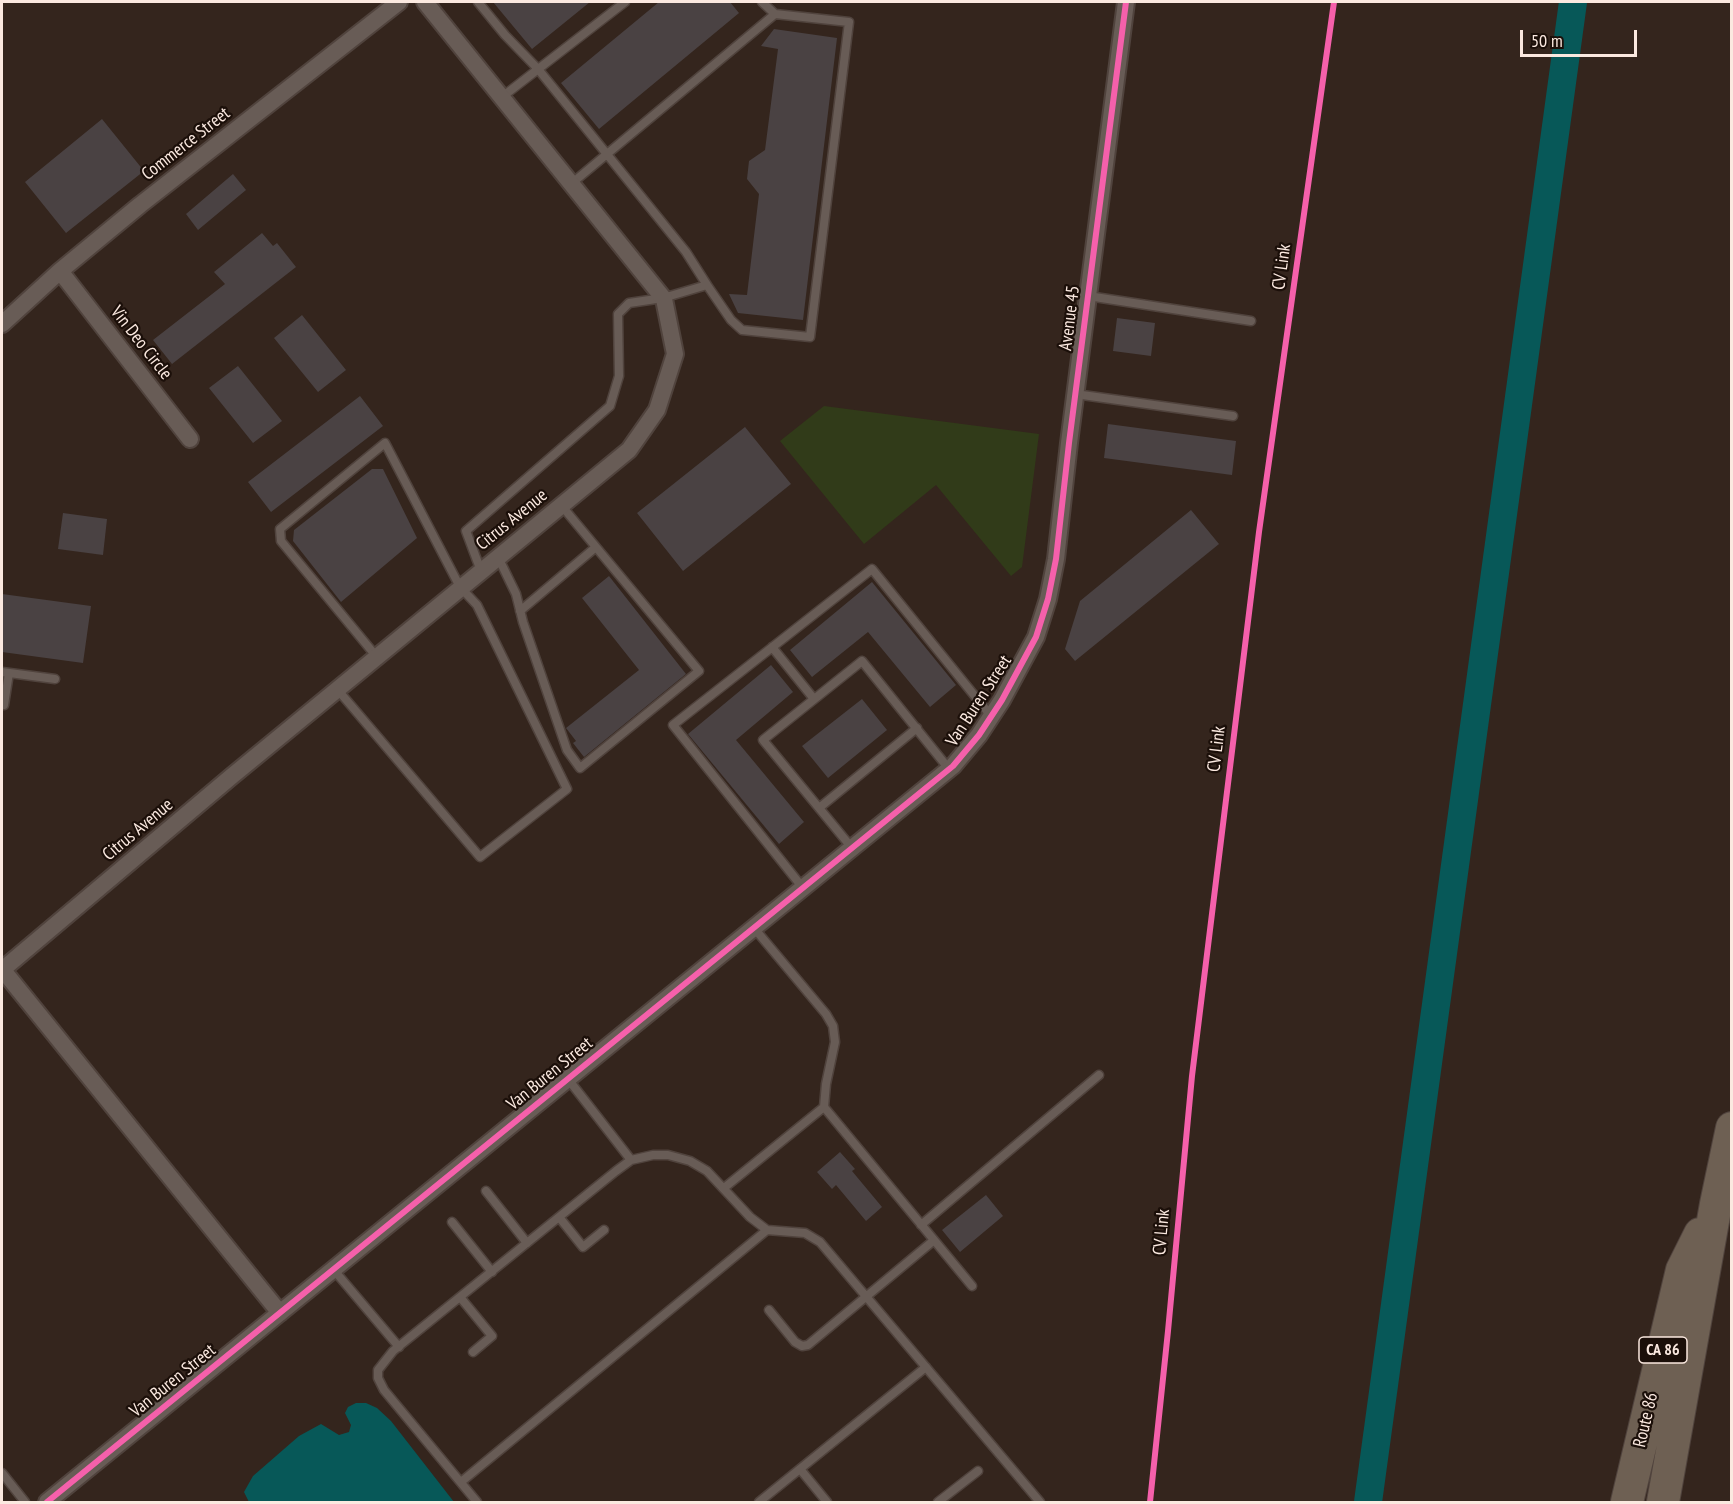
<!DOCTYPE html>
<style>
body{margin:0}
#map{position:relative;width:1733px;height:1504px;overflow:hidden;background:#34251d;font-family:"PT Sans Narrow",sans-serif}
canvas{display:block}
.frame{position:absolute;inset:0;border:3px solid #fbe9e0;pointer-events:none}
.scale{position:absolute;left:1520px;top:30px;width:117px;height:27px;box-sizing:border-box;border:3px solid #fbe9e0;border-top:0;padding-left:8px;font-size:18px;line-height:21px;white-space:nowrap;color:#fbe9e0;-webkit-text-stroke:4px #1b0f09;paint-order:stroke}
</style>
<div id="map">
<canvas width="1733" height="1504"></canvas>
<div class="frame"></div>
<div class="scale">50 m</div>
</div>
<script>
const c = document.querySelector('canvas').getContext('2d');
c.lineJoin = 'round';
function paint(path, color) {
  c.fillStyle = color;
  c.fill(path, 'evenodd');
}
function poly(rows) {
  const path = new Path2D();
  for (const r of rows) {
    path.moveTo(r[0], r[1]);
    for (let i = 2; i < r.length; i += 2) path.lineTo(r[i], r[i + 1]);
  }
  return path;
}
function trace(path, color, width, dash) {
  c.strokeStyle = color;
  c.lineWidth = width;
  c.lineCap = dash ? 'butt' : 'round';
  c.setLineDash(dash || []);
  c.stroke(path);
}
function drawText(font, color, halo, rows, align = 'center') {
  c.font = font + ' "PT Sans Narrow",sans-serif';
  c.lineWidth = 4.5;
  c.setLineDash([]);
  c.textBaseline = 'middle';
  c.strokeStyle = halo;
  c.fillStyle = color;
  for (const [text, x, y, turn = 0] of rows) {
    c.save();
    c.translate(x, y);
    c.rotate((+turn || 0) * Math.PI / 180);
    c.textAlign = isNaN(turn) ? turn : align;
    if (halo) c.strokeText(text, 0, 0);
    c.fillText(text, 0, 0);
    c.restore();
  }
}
paint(poly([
 [824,406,1039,434,1022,567,1011,576,936,485,864,544,780,441]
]), '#313b19');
paint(poly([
 [356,1403,366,1403,377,1408,391,1421,454,1502,249,1502,244,1492,253,1476,299,1436,321,1424,339,1435,349,1432,351,1425,345,1413,348,1407]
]), '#075858');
trace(poly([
 [1368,1502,1573,2]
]), '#075858', 28);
paint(poly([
 [493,2,590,2,532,49],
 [659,2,730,2,739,13,599,129,561,83],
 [774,29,837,38,803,320,738,313,729,294,747,295,759,194,747,179,749,161,765,150,778,49,761,46],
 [102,119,144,171,66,233,25,182],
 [233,174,246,190,198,230,186,214],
 [262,233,273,246,277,243,296,267,172,364,153,340,225,284,214,272],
 [302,315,346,370,318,392,274,338],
 [1117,318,1155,323,1151,356,1113,351],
 [238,366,282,421,253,443,209,388],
 [360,396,383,426,271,512,248,482],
 [1108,424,1236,441,1232,475,1104,458],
 [745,427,791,484,683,571,637,513],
 [372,469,383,469,417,538,341,602,293,541,294,530],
 [1191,510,1219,544,1075,661,1065,649,1080,601],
 [63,513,107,519,103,555,58,549],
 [609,576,686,674,584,757,573,743,576,741,566,728,639,670,582,598],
 [872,582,956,685,930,707,868,632,812,677,790,650],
 [2,594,91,606,83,663,2,652],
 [771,665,793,692,736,740,804,822,779,844,688,734],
 [862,699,887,730,828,778,802,746],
 [840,1152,855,1169,852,1171,882,1207,866,1221,836,1185,832,1189,817,1172],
 [986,1195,1003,1216,960,1252,942,1230]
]), '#4a4243');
const service = poly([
 [478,2,505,35,538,69,686,252,707,285],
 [502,97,625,2],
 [571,184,775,14],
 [1088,296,1251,321],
 [1075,394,1233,416],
 [498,557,516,594,523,622,567,750,580,768,699,671,561,505],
 [481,571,466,531,610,406,619,376,618,314,629,303,663,298,707,285,731,320,742,330,810,337,849,22,775,14,762,2],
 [520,611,596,547],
 [772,647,814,699],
 [2,672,55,679],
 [337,689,480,857,567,789,477,605,460,587,385,443,280,529,281,541,376,656],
 [4,705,9,673],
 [819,808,917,728],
 [852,848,763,740,862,661,949,769],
 [803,888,673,725,872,569,991,716],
 [754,928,826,1014,833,1026,835,1042,826,1084,824,1107,972,1286],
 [568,1079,631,1160],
 [724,1188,824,1107],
 [486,1191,527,1243],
 [559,1217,583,1247,604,1230],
 [452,1222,492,1272],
 [921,1225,1099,1075],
 [333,1269,399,1347],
 [460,1297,492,1336,473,1352],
 [769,1310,795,1342,802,1346,808,1345,933,1241],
 [800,1469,827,1502],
 [2,1473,25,1502],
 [461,1482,767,1230],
 [477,1502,384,1390,378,1378,378,1370,393,1351,616,1171,631,1160,653,1155,668,1155,690,1161,707,1171,750,1217,767,1230,805,1233,820,1242,1040,1502],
 [759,1502,926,1367],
 [938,1502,978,1471]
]);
const minor = poly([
 [60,271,190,439],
 [2,324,60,271,140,205,399,2],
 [2,969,280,1313],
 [2,970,232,776,629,450,657,410,675,354,664,299,425,2],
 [47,1502,953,766,979,735,1002,700,1036,637,1048,599,1056,559,1069,443,1126,2]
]);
const motorway = poly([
 [1627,1502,1682,1270,1700,1234],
 [1663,1502,1716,1204,1732,1128]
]);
trace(service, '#50433d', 11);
trace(minor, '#50433d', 20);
trace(motorway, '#50433d', 34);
trace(service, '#685c56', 8);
trace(minor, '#685c56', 16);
trace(motorway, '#6e6053', 32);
trace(poly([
 [47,1502,953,766,979,735,1002,700,1036,637,1048,599,1056,559,1069,443,1126,2],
 [1150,1502,1168,1331,1192,1076,1259,532,1334,2]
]), '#f560ab', 6);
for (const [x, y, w] of [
 [1663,1350,48]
]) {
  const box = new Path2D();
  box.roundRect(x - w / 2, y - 13, w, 26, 4.5);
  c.fillStyle = '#1b0f09';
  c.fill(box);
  trace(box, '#fbe9e0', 1.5);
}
drawText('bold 16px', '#fbe9e0', null, [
 ["CA 86",1663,1350]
]);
drawText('18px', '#fbe9e0', '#1b0f09', [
 ["Commerce Street",186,144,-38],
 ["CV Link",1282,267,-82],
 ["Avenue 45",1070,318,-83],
 ["Vin Deo Circle",141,343,52],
 ["Citrus Avenue",512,520,-39],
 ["Van Buren Street",979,701,-57],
 ["CV Link",1217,749,-83],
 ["Citrus Avenue",138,830,-40],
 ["Van Buren Street",550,1074,-39],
 ["CV Link",1162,1232,-85],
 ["Van Buren Street",173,1381,-39],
 ["Route 86",1646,1420,-77]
]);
</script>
